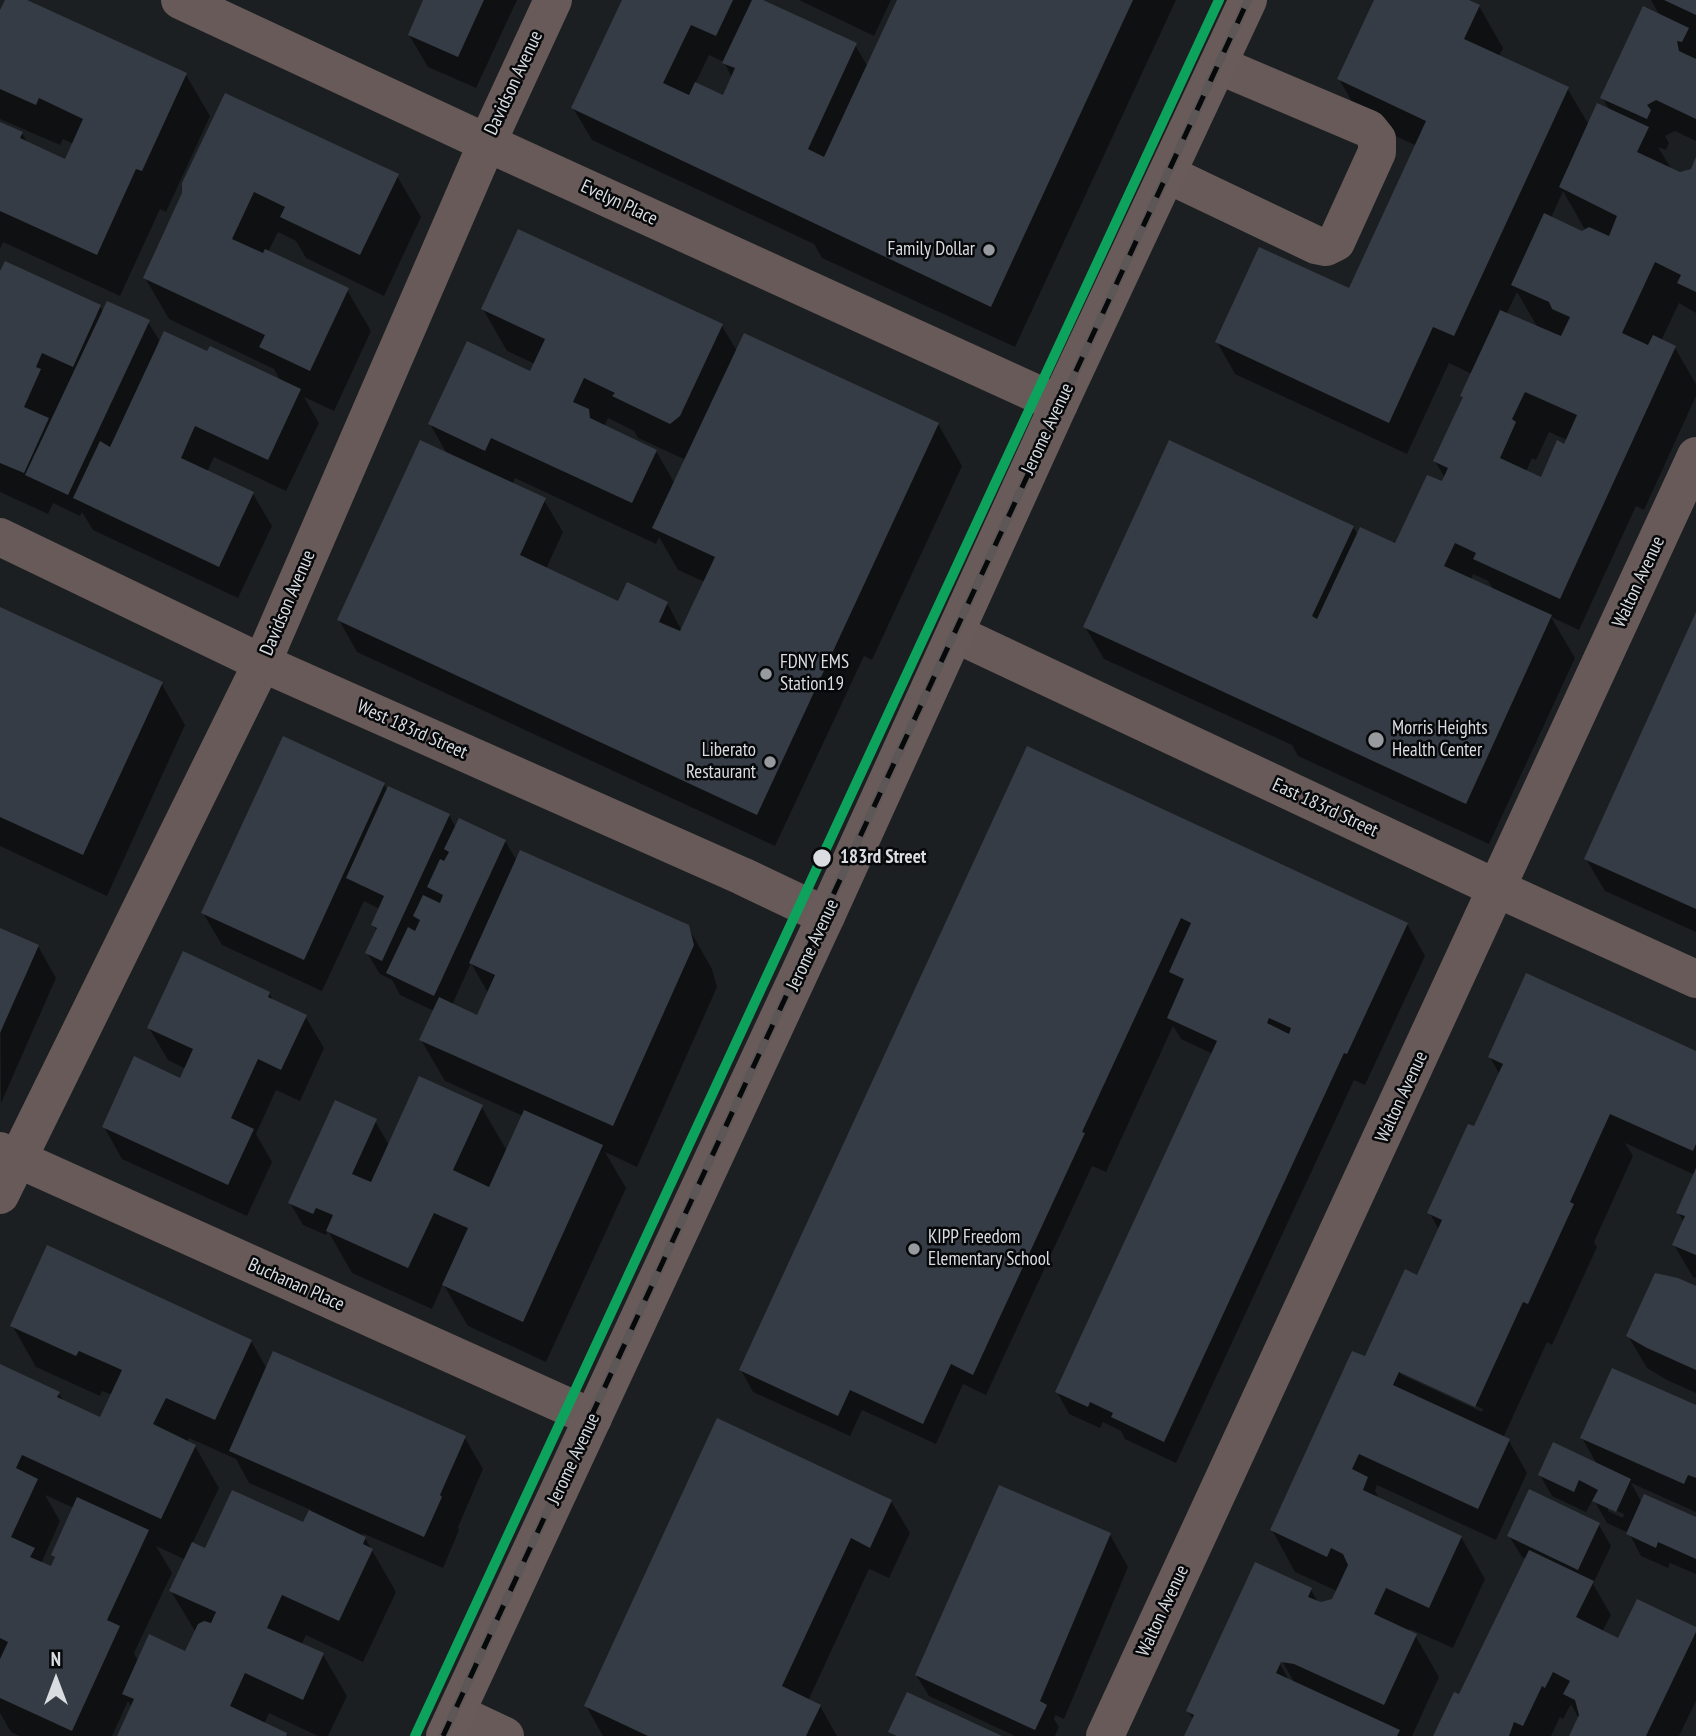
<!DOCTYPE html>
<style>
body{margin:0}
#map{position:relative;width:1696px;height:1736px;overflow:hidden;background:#1c1f22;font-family:"PT Sans Narrow",sans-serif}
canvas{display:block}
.north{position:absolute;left:21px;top:1645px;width:70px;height:70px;-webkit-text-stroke:5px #06080a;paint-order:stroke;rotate:0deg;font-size:19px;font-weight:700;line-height:28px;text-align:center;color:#d9dce0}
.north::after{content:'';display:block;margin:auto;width:24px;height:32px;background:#d9dce0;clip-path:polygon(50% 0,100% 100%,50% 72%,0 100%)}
</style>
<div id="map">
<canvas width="1696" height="1736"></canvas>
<div class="north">N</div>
</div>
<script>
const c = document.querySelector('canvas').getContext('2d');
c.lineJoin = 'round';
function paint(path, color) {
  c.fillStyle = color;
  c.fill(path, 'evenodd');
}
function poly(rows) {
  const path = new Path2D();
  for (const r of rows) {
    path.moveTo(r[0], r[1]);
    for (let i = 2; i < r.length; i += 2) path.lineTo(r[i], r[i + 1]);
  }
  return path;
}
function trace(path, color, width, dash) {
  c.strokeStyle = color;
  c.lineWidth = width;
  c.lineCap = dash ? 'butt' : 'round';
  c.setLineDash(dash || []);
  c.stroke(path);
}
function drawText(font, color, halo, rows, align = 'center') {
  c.font = font + ' "PT Sans Narrow",sans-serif';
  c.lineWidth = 5;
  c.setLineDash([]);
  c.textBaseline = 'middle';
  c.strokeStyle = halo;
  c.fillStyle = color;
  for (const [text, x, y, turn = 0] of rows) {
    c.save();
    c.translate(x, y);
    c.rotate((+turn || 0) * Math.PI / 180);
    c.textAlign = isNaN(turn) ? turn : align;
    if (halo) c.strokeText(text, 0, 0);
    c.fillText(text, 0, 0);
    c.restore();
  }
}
paint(poly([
 [6,0,23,0,186,75,210,116,166,212,160,209,120,296,3,242,0,249,0,123,22,133,28,144,66,161,74,144,63,139,60,145,0,119,0,14],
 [425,0,517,0,476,88,428,67,409,35],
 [624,0,759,0,855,45,868,67,899,0,1176,0,1015,347,822,258,814,244,592,140,573,108],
 [709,55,724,62,732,78,724,98,695,84],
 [799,0,891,0,874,36],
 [1376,0,1465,0,1479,6,1503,48,1499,56,1567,88,1589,125,1610,111,1602,97,1660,16,1651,0,1696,0,1696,141,1675,131,1665,136,1669,143,1666,150,1658,147,1672,170,1680,174,1692,170,1696,161,1696,313,1679,303,1661,341,1675,348,1696,384,1696,396,1644,510,1636,506,1579,630,1551,617,1575,658,1489,844,1298,756,1292,745,1104,659,1085,627,1353,527,1358,535,1396,546,1445,478,1435,461,1464,400,1462,396,1472,374,1449,363,1407,454,1235,374,1217,342,1350,290,1417,146,1363,121,1339,79],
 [1563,191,1584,228,1588,230,1582,233,1551,218],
 [1517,292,1538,328,1506,315],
 [1549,432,1567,440,1542,480,1526,472,1532,458,1536,460],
 [1473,574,1488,581,1494,590,1471,580],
 [397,176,421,217,384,296,306,258,296,241,278,232,268,252,347,290,371,331,334,411,304,397,319,423,286,491,214,457,207,472,253,494,272,526,238,598,93,530,82,512,80,516,53,503,48,514,0,492,0,275,100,306,103,312,148,322,161,343,208,353,281,382,274,369,169,319,145,278,184,194],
 [483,309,722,326,737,351,938,424,962,466,872,660,864,656,775,846,357,652,339,620,447,454,430,424,531,373,535,364,507,351],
 [608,418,634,431,638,438,686,460,675,484,656,451,604,427],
 [515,478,656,544,659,537,678,570,705,582,682,631,667,603,619,604,546,569,563,532,544,500,512,485],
 [0,609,161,683,185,725,107,896,0,846],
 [1696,617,1696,932,1605,891,1586,859],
 [284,739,384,785,388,791,449,815,456,828,505,841,517,861,688,927,712,969,717,987,637,1167,605,1152,626,1188,546,1362,468,1326,443,1284,432,1309,352,1273,328,1231,326,1235,303,1225,290,1203,375,1121,389,1145,481,1106,507,1151,523,1116,445,1081,421,1040,434,1011,400,995,392,980,380,974,367,953,377,932,373,924,380,909,364,901,322,991,222,945,203,913],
 [471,963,488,993,478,1017,452,1005],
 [1028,749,1407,924,1425,956,1365,1085,1354,1080,1176,1463,1125,1439,1121,1431,1103,1422,1100,1428,1069,1414,1057,1392,1213,1054,1181,1039,1173,1026,1106,1172,1092,1166,986,1395,963,1384,936,1444,862,1410,850,1436,753,1392,741,1370],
 [0,930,38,946,56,978,1,1103],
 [269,993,274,1002,305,1016,324,1048,300,1101,276,1090,256,1134,272,1162,247,1216,122,1159,104,1127,181,1080,186,1069,168,1060,149,1028],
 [1696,1053,1696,1278,1693,1277,1674,1245,1684,1223,1678,1212,1695,1175,1625,1143,1633,1156,1594,1242,1597,1247,1552,1345,1547,1342,1503,1438,1509,1441,1527,1473,1496,1540,1377,1485,1375,1491,1380,1500,1461,1537,1485,1579,1453,1648,1410,1629,1409,1632,1415,1635,1439,1677,1412,1736,1186,1736,1193,1720,1188,1711,1311,1590,1319,1604,1333,1601,1337,1591,1295,1572,1272,1530,1418,1277,1439,1230,1429,1212,1475,1128,1500,1075,1490,1057],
 [1400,1370,1483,1409,1482,1412,1400,1374],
 [1278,1654,1294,1682,1290,1682,1275,1655],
 [1696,1288,1696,1393,1667,1380,1647,1368,1628,1336],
 [12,1325,251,1341,267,1369,465,1438,483,1469,458,1527,459,1530,443,1568,362,1533,396,1592,363,1662,306,1635,301,1645,323,1655,347,1696,328,1736,318,1736,269,1713,264,1724,287,1736,119,1736,132,1708,128,1701,112,1736,19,1736,11,1732,0,1713,0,1366,59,1394,64,1402,101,1420,112,1395,102,1391,100,1396,36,1367],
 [189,1438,236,1459,249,1483,311,1510,304,1525,206,1550,192,1544,219,1488,195,1446,187,1443],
 [45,1495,74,1508,53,1555,56,1561,52,1569,41,1564,60,1521],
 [156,1546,186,1560,171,1591,196,1633,186,1653,138,1661,134,1653,172,1573],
 [1696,1407,1696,1512,1631,1483,1642,1503,1696,1519,1696,1574,1670,1563,1668,1568,1641,1556,1629,1533,1607,1523,1595,1502,1592,1501,1586,1512,1552,1496,1540,1475,1598,1466,1582,1438],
 [1608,1507,1624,1514,1623,1518,1608,1511],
 [891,1501,910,1533,889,1578,869,1569,808,1701,820,1706,837,1736,603,1736,586,1706],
 [1599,1525,1611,1546,1593,1584,1611,1615,1602,1632,1619,1640,1696,1629,1696,1701,1679,1736,1571,1736,1579,1719,1571,1704,1563,1719,1560,1717,1551,1736,1435,1736,1460,1697,1526,1559,1522,1557,1509,1536],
 [1110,1535,1128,1567,1064,1719,1055,1715,1054,1719,1059,1727,1055,1736,1015,1736,929,1696,916,1675]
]), '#0007');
paint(poly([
 [5,0,27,0,187,73,142,171,136,169,97,255,0,211,0,122,23,132,20,138,65,159,83,119,39,98,36,105,0,89,0,10],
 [423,0,484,0,458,57,408,35],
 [622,0,733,0,716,36,691,25,663,83,689,95,695,82,723,95,735,68,722,63,752,0,763,0,857,43,808,149,824,157,897,0,1133,0,991,307,571,108],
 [1374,0,1469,0,1480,5,1464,39,1569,87,1454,336,1433,327,1389,423,1215,342,1259,247,1349,288,1426,121,1337,79],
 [1664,0,1696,0,1696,15],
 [1643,6,1689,28,1682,42,1677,41,1679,51,1696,59,1696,119,1656,100,1647,105,1651,110,1647,119,1600,98],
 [225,93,399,174,360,255,280,217,285,207,254,192,232,239,263,253,265,249,349,288,310,371,259,347,265,335,143,278,182,193,182,183],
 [1597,103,1649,127,1637,152,1680,172,1691,169,1696,157,1696,292,1677,283,1681,275,1655,262,1622,333,1648,345,1653,335,1676,346,1560,599,1473,559,1476,553,1455,543,1444,566,1552,615,1466,804,1083,627,1169,440,1354,526,1312,616,1317,619,1360,527,1395,543,1427,475,1442,481,1448,468,1433,461,1463,397,1460,396,1500,310,1561,336,1570,317,1552,309,1549,302,1511,285,1544,213,1582,231,1589,227,1609,236,1617,216,1559,187],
 [1525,392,1577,415,1564,444,1557,440,1541,477,1500,458,1516,422,1512,419],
 [518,229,723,324,680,416,670,424,612,396,615,393,584,378,573,402,589,409,590,418,657,450,632,503,491,438,485,451,428,424,467,341,530,371,545,339,481,309],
 [5,261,101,305,73,367,42,353,36,367,41,369,24,407,49,418,24,473,0,463,0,271],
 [107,301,150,320,68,495,25,475],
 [164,331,207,351,210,346,301,389,268,460,195,426,181,458,254,492,219,567,73,498,100,441,110,447],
 [744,333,939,423,757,815,337,620,420,440,546,498,520,555,618,601,627,582,668,602,659,622,680,631,715,557,652,528],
 [0,607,163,682,83,855,0,817],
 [1696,612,1696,909,1584,859],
 [283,736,385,783,304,960,201,913],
 [1027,746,1408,923,1347,1054,1344,1053,1164,1442,1111,1417,1113,1413,1090,1402,1088,1407,1055,1392,1217,1041,1167,1018,1184,979,1169,972,1191,923,1181,918,1082,1132,1085,1133,973,1375,951,1364,923,1424,850,1390,838,1416,739,1370],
 [1269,1018,1291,1028,1289,1034,1267,1023],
 [388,786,450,814,382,961,365,953,377,928,371,925,384,896,346,878],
 [459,818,506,840,434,996,386,973,408,927,415,931,420,920,413,916,423,895,440,903,443,895,427,887,440,859,444,861,449,852,444,849],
 [520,850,689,925,694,945,613,1126,419,1040,439,997,477,1015,495,975,469,963],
 [0,928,39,945,0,1033],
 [183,951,270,992,268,997,307,1015,281,1070,258,1059,231,1118,254,1129,228,1185,102,1127,134,1056,180,1078,193,1049,147,1028],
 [1526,973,1696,1051,1696,1144,1693,1151,1610,1114,1570,1202,1574,1204,1528,1304,1523,1302,1475,1407,1399,1372,1393,1385,1510,1439,1478,1509,1359,1454,1352,1469,1368,1477,1363,1490,1462,1536,1429,1608,1386,1588,1374,1614,1417,1634,1384,1705,1294,1664,1281,1662,1276,1673,1400,1730,1397,1736,1184,1736,1194,1715,1186,1711,1255,1562,1312,1588,1308,1597,1321,1602,1332,1599,1348,1565,1343,1554,1331,1548,1327,1557,1270,1530,1352,1351,1365,1356,1405,1269,1417,1275,1442,1220,1427,1213,1468,1124,1474,1126,1503,1064,1488,1057],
 [419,1076,483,1105,453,1170,489,1187,524,1110,603,1145,523,1322,442,1285,468,1228,434,1213,408,1268,326,1231,333,1215,316,1208,313,1214,288,1203,335,1100,377,1119,352,1174,371,1182],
 [1696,1168,1696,1255,1672,1245,1685,1216,1676,1213],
 [47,1245,252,1340,215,1420,166,1398,153,1424,196,1445,161,1519,22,1455,16,1468,38,1479,11,1537,35,1548,30,1557,51,1566,55,1557,51,1555,77,1497,149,1530,107,1620,120,1626,72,1731,0,1698,0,1659,8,1642,0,1638,0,1364,60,1392,57,1397,100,1417,122,1370,79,1351,76,1356,10,1326],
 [1655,1273,1678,1278,1696,1286,1696,1370,1647,1348,1626,1336],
 [273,1351,466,1436,440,1495,442,1497,424,1537,229,1451],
 [1612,1368,1696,1405,1696,1478,1688,1475,1684,1484,1580,1438],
 [717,1418,892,1500,870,1548,851,1538,782,1686,821,1705,806,1736,648,1736,584,1706],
 [1553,1442,1631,1479,1616,1512,1592,1501,1598,1490,1579,1480,1574,1492,1538,1475],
 [999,1485,1111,1533,1040,1701,1047,1705,1035,1730,915,1675],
 [1529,1489,1600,1523,1578,1570,1507,1536],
 [232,1490,303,1522,309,1510,366,1537,363,1544,373,1549,339,1621,282,1595,267,1628,324,1653,303,1700,245,1673,230,1706,287,1733,286,1736,117,1736,134,1699,122,1694,149,1634,185,1651,198,1624,204,1621,211,1623,216,1612,169,1591,192,1542,205,1548],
 [1644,1494,1696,1517,1696,1559,1658,1542,1656,1548,1626,1534],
 [1529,1550,1594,1581,1576,1617,1618,1638,1637,1599,1696,1627,1696,1632,1646,1736,1569,1736,1579,1715,1575,1700,1563,1694,1570,1681,1553,1672,1545,1688,1542,1686,1523,1726,1514,1722,1509,1736,1433,1736,1454,1692,1459,1694],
 [907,1692,1002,1736,897,1736,888,1732]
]), '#363c45');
trace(poly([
 [180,0,487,143,1059,404],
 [1167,174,1316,245,1326,247,1336,242,1377,152,1377,139,1369,129,1218,65],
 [0,537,262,663,742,876,826,916],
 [956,634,1498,889,1696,979],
 [0,1151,593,1418],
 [0,1195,262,663,487,143,553,0],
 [456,1713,505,1736],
 [1105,1736,1696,456]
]), '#675a58', 38);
trace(poly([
 [445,1736,826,916,1059,404,1248,0]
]), '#685b59', 38);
const rail = poly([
 [443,1736,1248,0]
]);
trace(rail, '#5d5758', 8);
trace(rail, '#06080a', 5, [16]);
trace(poly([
 [415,1736,1219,0]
]), '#0da35d', 10);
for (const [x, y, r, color] of [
 [989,250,7,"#979a9e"],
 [766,674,7,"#979a9e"],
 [1376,740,9,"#979a9e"],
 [770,762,7,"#979a9e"],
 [822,858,10,"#d9dce0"],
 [914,1249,7,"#979a9e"]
]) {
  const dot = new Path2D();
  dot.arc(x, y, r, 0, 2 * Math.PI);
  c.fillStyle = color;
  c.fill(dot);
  trace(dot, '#06080a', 2.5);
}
drawText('19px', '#d9dce0', '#06080a', [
 ["Davidson Avenue",514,83,-65],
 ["Evelyn Place",619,203,25],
 ["Jerome Avenue",1048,429,-65],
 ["Walton Avenue",1639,582,-65],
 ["Davidson Avenue",288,603,-67],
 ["West 183rd Street",412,730,24],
 ["East 183rd Street",1325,808,25],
 ["Jerome Avenue",813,945,-65],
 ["Walton Avenue",1402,1097,-65],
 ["Buchanan Place",296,1285,24],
 ["Jerome Avenue",574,1459,-65],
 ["Walton Avenue",1163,1611,-65]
]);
drawText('19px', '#d9dce0', '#06080a', [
 ["Family Dollar",975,250,"right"],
 ["FDNY EMS",780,663],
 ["Station19",780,685],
 ["Morris Heights",1392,729],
 ["Health Center",1392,751],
 ["Liberato",756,751,"right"],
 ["Restaurant",756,773,"right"],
 ["KIPP Freedom",928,1238],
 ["Elementary School",928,1260]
], 'left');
drawText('bold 19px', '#d9dce0', '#06080a', [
 ["183rd Street",840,858]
], 'left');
</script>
